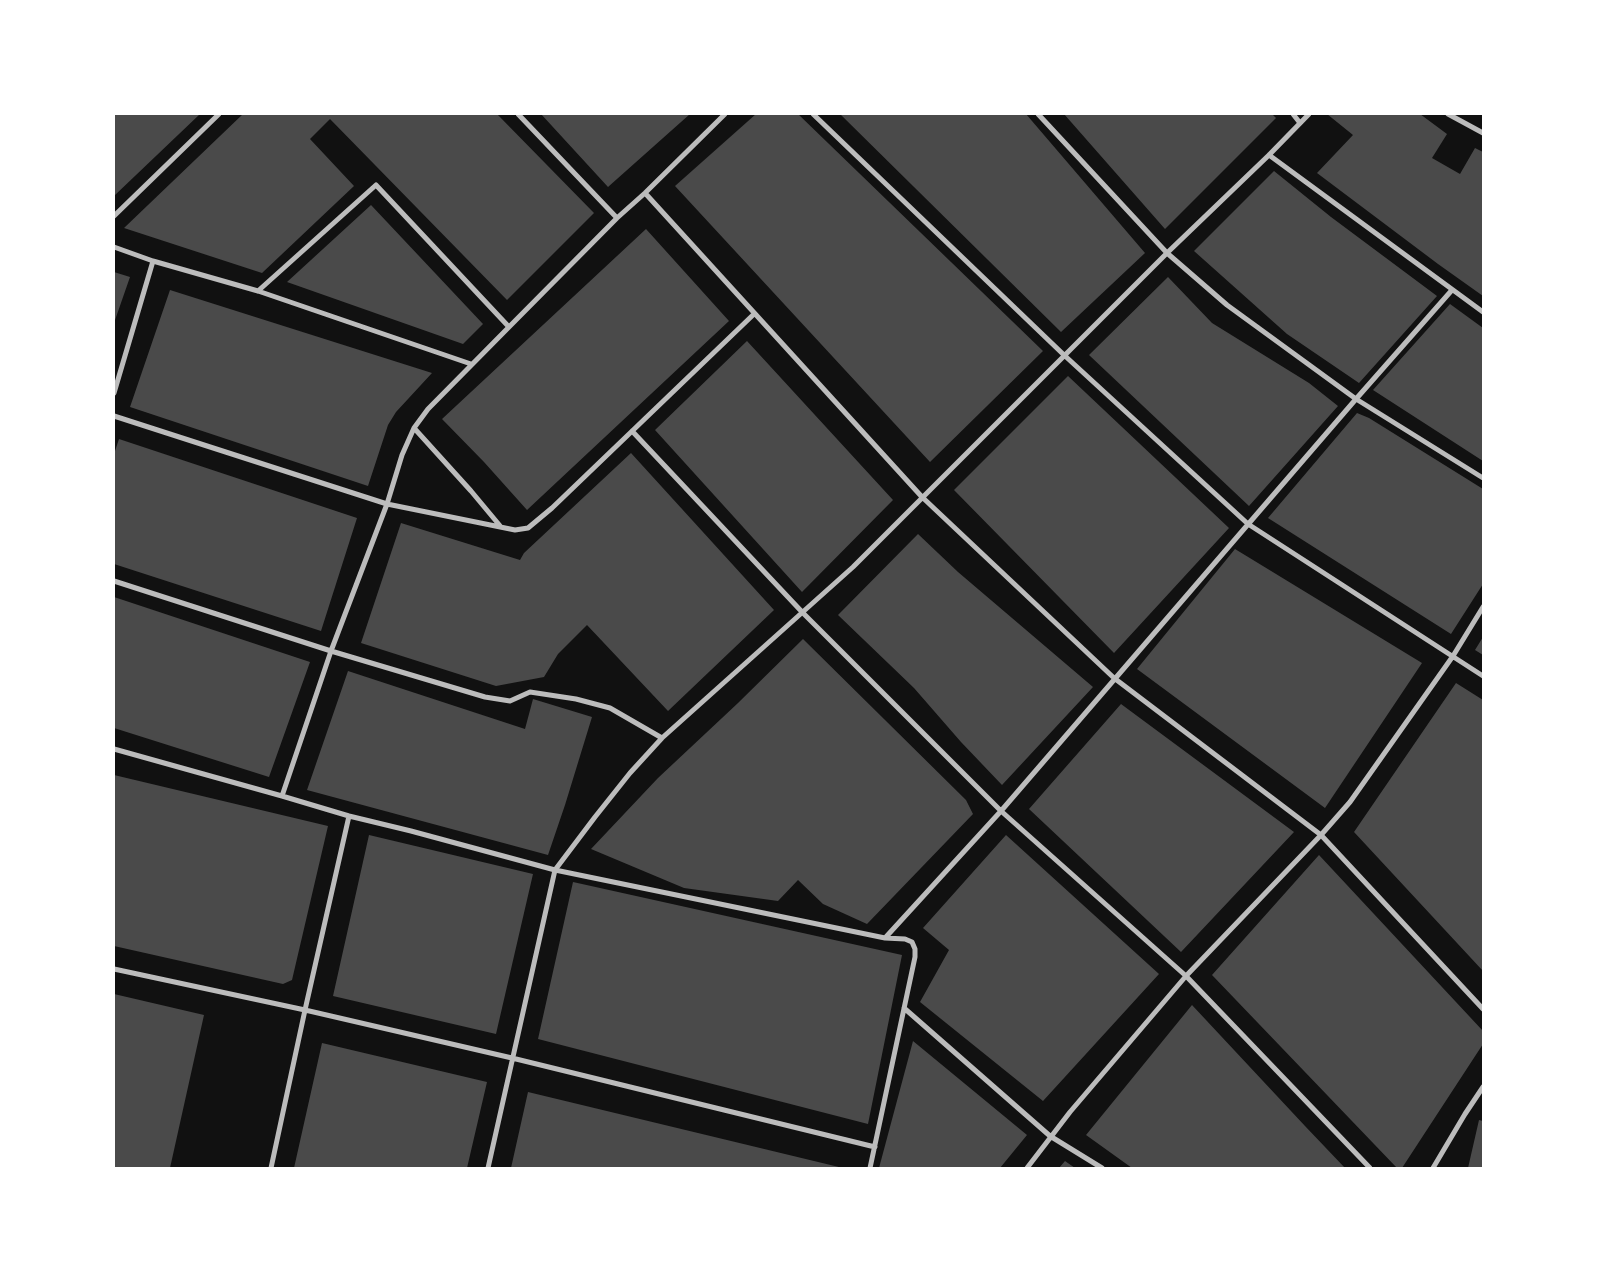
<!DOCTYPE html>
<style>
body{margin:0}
#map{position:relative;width:1597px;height:1282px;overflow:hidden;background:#111;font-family:"Roboto Condensed",sans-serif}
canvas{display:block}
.frame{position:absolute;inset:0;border:115px solid #fff;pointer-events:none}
</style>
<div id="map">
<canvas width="1597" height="1282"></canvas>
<div class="frame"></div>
</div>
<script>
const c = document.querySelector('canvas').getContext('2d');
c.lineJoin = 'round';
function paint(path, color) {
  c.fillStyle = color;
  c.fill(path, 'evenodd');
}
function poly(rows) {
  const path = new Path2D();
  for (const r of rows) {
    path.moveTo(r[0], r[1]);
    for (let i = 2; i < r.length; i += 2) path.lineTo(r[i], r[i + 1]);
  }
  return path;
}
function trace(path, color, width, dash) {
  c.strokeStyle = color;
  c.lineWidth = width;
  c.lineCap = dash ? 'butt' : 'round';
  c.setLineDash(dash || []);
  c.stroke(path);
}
paint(poly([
 [114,114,200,114,114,196],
 [243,114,497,114,594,213,507,300,330,119,310,139,354,186,262,273,124,228],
 [541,114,690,114,608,187],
 [756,114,798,114,1043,351,930,462,675,186],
 [840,114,1026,114,1145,253,1061,332],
 [1064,114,1272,114,1276,118,1165,229],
 [1327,114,1420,114,1447,134,1432,158,1460,174,1475,148,1483,152,1483,296,1438,264,1317,173,1353,135],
 [1274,171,1331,217,1437,296,1359,383,1287,334,1194,251],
 [371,205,483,324,463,344,287,282],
 [646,229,729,321,527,510,484,462,442,419],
 [114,272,130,277,114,323],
 [1168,277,1212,323,1309,383,1338,406,1249,506,1089,355],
 [170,290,432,373,396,412,388,425,368,486,130,407],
 [1450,304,1483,328,1483,461,1373,390],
 [747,341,893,500,802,592,655,430],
 [1068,376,1229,528,1114,653,954,490],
 [1357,413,1369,418,1483,489,1483,584,1451,634,1268,518],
 [119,439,357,518,321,631,114,564,114,454],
 [631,453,774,610,668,711,587,625,558,654,544,677,496,686,361,643,401,523,520,560,524,553],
 [918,534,958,572,1093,687,1002,785,961,742,914,688,838,615],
 [1235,549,1422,663,1325,808,1137,669],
 [114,597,310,662,269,777,114,728],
 [1483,637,1483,655,1475,650],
 [803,639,966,800,973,814,867,924,823,904,798,880,778,901,684,888,591,849,658,778,738,703],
 [348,671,525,729,533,699,592,717,565,805,548,855,307,790],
 [1456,683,1483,700,1483,971,1354,832],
 [1121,704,1294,832,1181,952,1029,809],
 [114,775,328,826,292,980,283,984,114,946],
 [369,835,533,874,496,1034,333,996],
 [1006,835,1159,974,1043,1101,920,1002,949,950,923,928],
 [1319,855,1483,1031,1483,1044,1402,1168,1397,1168,1212,975],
 [573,882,902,955,868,1124,538,1039],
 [114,994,204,1015,170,1168,114,1168],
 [1192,1005,1305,1126,1345,1168,1132,1168,1086,1135],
 [913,1041,1027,1135,1000,1168,879,1168],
 [322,1043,487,1082,467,1168,294,1168],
 [528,1092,843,1168,511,1168],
 [1479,1120,1483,1121,1483,1168,1468,1168],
 [1065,1161,1075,1168,1059,1168]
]), '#4a4a4a');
trace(poly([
 [518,114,617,218],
 [813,114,1064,355,1248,524,1483,676],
 [1038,114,1167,253,1227,305,1356,399,1483,478],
 [1293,114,1300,123],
 [1448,114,1483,133],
 [1269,155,1483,312],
 [645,193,922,497,1114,678,1321,835,1483,1009],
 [114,216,219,114],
 [114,247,153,261,258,291,471,364],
 [258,291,376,185,509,327],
 [114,393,153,261],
 [114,416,387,504,515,530,528,528,552,508,754,314],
 [414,428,471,491,501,527],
 [632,431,803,613,1001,811,1186,976,1370,1168],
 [114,581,331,651,485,697,510,701,530,692,576,699,610,708,662,738],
 [114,749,282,796,349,816,411,831,555,870,885,938],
 [282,796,331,651,387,504,402,455,414,428,428,409,509,327,617,218,645,193,725,114],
 [114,969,305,1010,512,1058,875,1147],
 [904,1008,1050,1136,1102,1168],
 [271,1168,305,1010,349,816],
 [488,1168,555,870,595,817,630,773,662,738,853,567,1167,253,1269,155,1309,114],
 [870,1168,915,957,915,949,912,942,905,939,885,938,1001,811,1356,399,1452,290],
 [1027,1168,1070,1112,1186,976,1321,835,1350,802,1453,656,1483,607],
 [1433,1168,1465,1114,1483,1087]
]), '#bcbcbc', 5);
</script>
